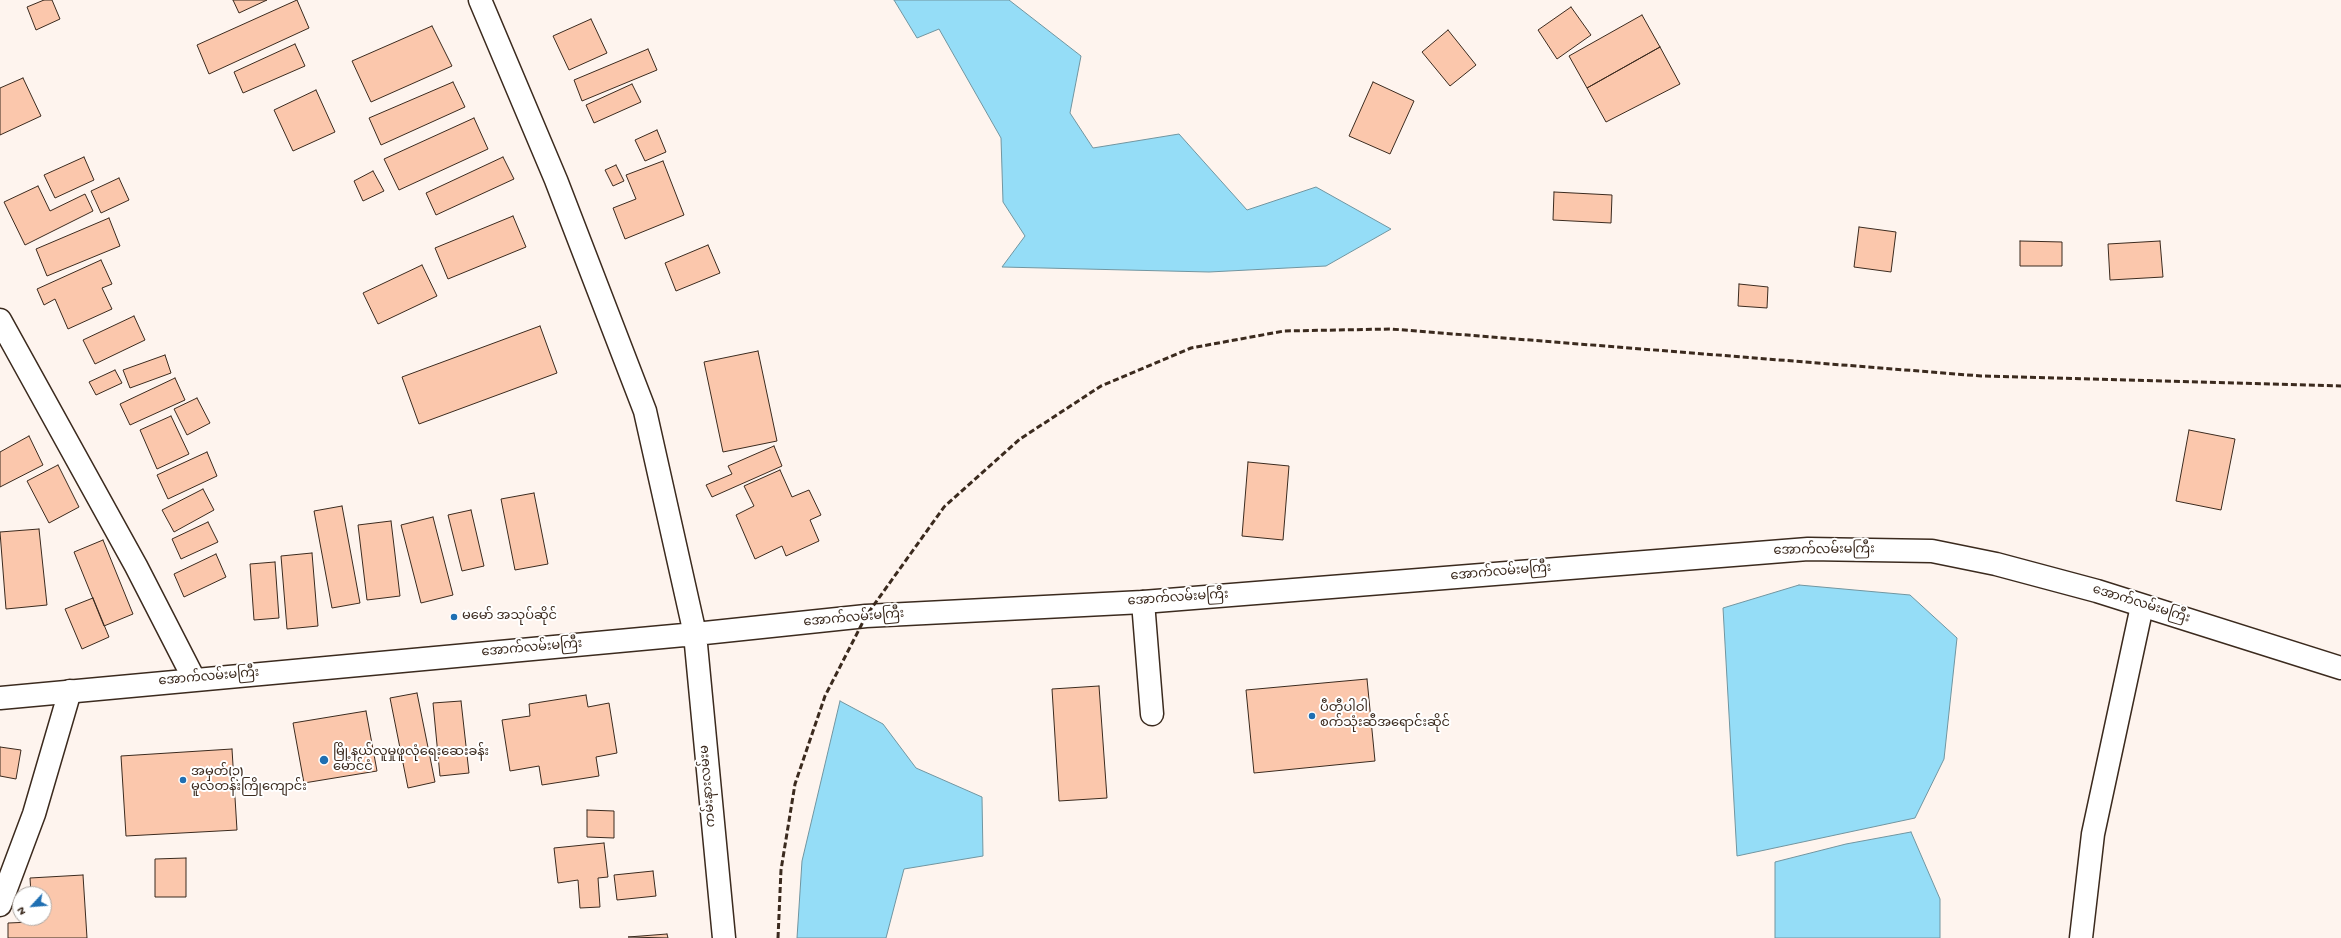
<!DOCTYPE html>
<meta charset="utf-8">
<style>
body{margin:0}
#map{position:relative;width:2341px;height:938px;overflow:hidden;background:#fef4ee;font-family:"Gochi Hand",sans-serif}
canvas{display:block}
.north{position:absolute;left:12px;top:886px;width:40px;height:40px;box-sizing:border-box;background:#fff;border:1px solid #b1aaa5;border-radius:50%;rotate:244deg;font-size:11px;font-weight:700;line-height:16px;text-align:center;color:#3b2a1e}
.north::after{content:'';display:block;margin:auto;width:14px;height:18px;background:#1f6fb2;clip-path:polygon(50% 0,100% 100%,50% 72%,0 100%)}
</style>
<div id="map">
<canvas width="2341" height="938"></canvas>
<div class="north">N</div>
</div>
<script>
const c = document.querySelector('canvas').getContext('2d');
c.lineJoin = 'round';
function paint(path, color) {
  c.fillStyle = color;
  c.fill(path, 'evenodd');
}
function poly(rows) {
  const path = new Path2D();
  for (const r of rows) {
    path.moveTo(r[0], r[1]);
    for (let i = 2; i < r.length; i += 2) path.lineTo(r[i], r[i + 1]);
  }
  return path;
}
function trace(path, color, width, dash) {
  c.strokeStyle = color;
  c.lineWidth = width;
  c.lineCap = dash ? 'butt' : 'round';
  c.setLineDash(dash || []);
  c.stroke(path);
}
function drawText(font, color, halo, rows, align = 'center') {
  c.font = font + ' "Gochi Hand","Noto Sans Myanmar",sans-serif';
  c.lineWidth = 4;
  c.setLineDash([]);
  c.textBaseline = 'middle';
  c.strokeStyle = halo;
  c.fillStyle = color;
  for (const [text, x, y, turn = 0] of rows) {
    c.save();
    c.translate(x, y);
    c.rotate((+turn || 0) * Math.PI / 180);
    c.textAlign = isNaN(turn) ? turn : align;
    if (halo) c.strokeText(text, 0, 0);
    c.fillText(text, 0, 0);
    c.restore();
  }
}
const water = poly([
 [894,0,1009,0,1081,56,1070,113,1093,148,1179,134,1247,210,1316,187,1391,229,1326,266,1209,272,1002,267,1025,236,1003,202,1001,138,939,29,917,38,894,0],
 [1799,585,1910,595,1957,638,1944,759,1915,818,1737,856,1723,608,1799,585],
 [840,701,883,724,916,768,982,797,983,856,904,869,886,938,797,938,802,861,840,701],
 [1911,832,1940,899,1940,938,1775,938,1775,862,1846,844,1911,832]
]);
paint(water, '#95ddf7');
trace(water, '#7195a0', 1);
const building = poly([
 [44,0,52,0,60,19,36,30,27,7,44,0],
 [233,0,267,0,239,13,233,0],
 [297,0,309,28,209,74,197,45,297,0],
 [1571,7,1591,35,1557,59,1538,30,1571,7],
 [1642,15,1660,47,1587,88,1569,56,1642,15],
 [591,19,607,53,569,70,553,36,591,19],
 [432,26,452,66,371,102,352,61,432,26],
 [1448,30,1476,65,1450,86,1422,52,1448,30],
 [295,44,305,66,243,93,234,72,295,44],
 [1660,47,1680,84,1606,122,1587,88,1660,47],
 [648,49,657,70,582,101,574,80,648,49],
 [23,78,41,116,0,135,0,88,23,78],
 [453,82,465,107,381,145,369,118,453,82],
 [1373,82,1414,101,1390,154,1349,136,1373,82],
 [632,84,641,102,594,123,586,105,632,84],
 [316,90,335,132,293,151,274,110,316,90],
 [474,118,488,149,399,190,384,159,474,118],
 [657,130,666,152,645,161,635,140,657,130],
 [84,157,94,180,55,198,44,175,84,157],
 [503,157,514,179,436,215,426,193,503,157],
 [663,161,684,215,625,239,613,208,636,199,626,175,663,161],
 [616,165,624,181,613,186,605,170,616,165],
 [373,171,384,191,363,201,354,181,373,171],
 [119,178,129,200,101,213,91,191,119,178],
 [38,186,50,211,85,194,93,211,25,245,4,202,38,186],
 [1554,192,1612,195,1611,223,1553,220,1554,192],
 [513,216,526,247,448,279,435,248,513,216],
 [109,218,120,246,47,276,36,249,109,218],
 [1859,227,1896,232,1891,272,1854,267,1859,227],
 [2020,241,2062,242,2062,266,2020,266,2020,241],
 [2160,241,2163,277,2110,280,2108,244,2160,241],
 [708,245,720,273,676,291,665,263,708,245],
 [101,260,112,284,102,288,112,309,68,329,55,299,44,305,37,289,101,260],
 [422,265,437,296,378,324,363,293,422,265],
 [1739,284,1768,287,1767,308,1738,306,1739,284],
 [134,316,145,340,95,364,83,340,134,316],
 [540,326,557,373,419,424,402,377,540,326],
 [758,351,777,441,723,452,704,362,758,351],
 [165,355,171,373,130,388,123,370,165,355],
 [115,370,122,383,96,395,89,382,115,370],
 [175,378,185,400,130,425,120,404,175,378],
 [197,398,210,423,187,435,174,409,197,398],
 [171,416,189,454,157,469,140,430,171,416],
 [2189,430,2235,439,2221,510,2176,501,2189,430],
 [29,436,43,465,0,487,0,452,29,436],
 [774,446,782,466,712,497,706,485,732,474,728,466,774,446],
 [207,452,217,476,168,499,157,475,207,452],
 [1248,462,1289,466,1283,540,1242,536,1248,462],
 [58,465,79,507,49,523,27,481,58,465],
 [780,470,792,497,809,490,821,515,810,520,819,541,786,556,782,546,755,559,736,515,754,506,744,486,780,470],
 [203,489,214,510,174,532,162,510,203,489],
 [534,493,548,564,515,570,501,499,534,493],
 [342,506,360,603,332,608,314,511,342,506],
 [471,510,484,566,462,571,448,515,471,510],
 [433,517,453,595,421,603,401,525,433,517],
 [391,521,400,596,367,600,358,525,391,521],
 [208,522,218,542,181,559,172,539,208,522],
 [39,529,47,605,6,609,0,532,39,529],
 [103,540,133,614,104,626,74,552,103,540],
 [312,553,318,626,287,629,281,556,312,553],
 [216,554,226,577,184,597,174,574,216,554],
 [275,562,279,618,254,620,250,564,275,562],
 [93,598,109,637,82,649,65,609,93,598],
 [1367,679,1375,761,1254,773,1246,690,1367,679],
 [1099,686,1107,798,1059,801,1052,689,1099,686],
 [417,693,435,782,408,788,390,698,417,693],
 [586,695,588,707,609,703,617,753,596,757,599,776,542,785,539,766,510,771,502,720,530,716,529,704,586,695],
 [461,701,469,773,440,776,433,703,461,701],
 [366,711,377,771,304,783,293,723,366,711],
 [0,747,21,750,16,779,0,776,0,747],
 [232,749,237,830,126,836,121,756,232,749],
 [587,810,614,811,614,838,587,837,587,810],
 [604,843,608,877,598,878,600,907,580,908,578,880,558,883,554,848,604,843],
 [186,858,186,897,155,897,155,859,186,858],
 [653,871,656,896,617,900,614,875,653,871],
 [83,875,87,938,8,938,8,923,32,922,32,918,44,918,44,894,31,894,30,878,83,875],
 [667,934,668,938,628,937,667,934]
]);
paint(building, '#fbc7ac');
trace(building, '#3b2a1e', 1);
const minor = poly([
 [0,320,136,566,194,679],
 [1143,602,1152,714],
 [0,905,34,814,70,691],
 [2081,938,2093,834,2142,606]
]);
const major = poly([
 [480,0,556,180,645,411,695,634,724,938],
 [0,698,695,634,866,616,1143,602,1808,549,1932,551,1996,564,2097,591,2341,668]
]);
trace(minor, '#3b2a1e', 25);
trace(major, '#3b2a1e', 25);
trace(minor, '#fff', 22);
trace(major, '#fff', 22);
trace(poly([
 [778,938,781,870,795,784,825,696,866,616,944,507,1020,439,1101,386,1191,348,1284,331,1391,329,1981,376,2341,386]
]), '#3b2a1e', 3, [6, 3]);
for (const [x, y, r, color] of [
 [454,617,4,"#1f6fb2"],
 [1312,716,4,"#1f6fb2"],
 [324,760,5,"#1f6fb2"],
 [183,780,4,"#1f6fb2"]
]) {
  const dot = new Path2D();
  dot.arc(x, y, r, 0, 2 * Math.PI);
  c.fillStyle = color;
  c.fill(dot);
  trace(dot, '#fff', 1.5);
}
drawText('13px', '#3b2a1e', '#fff', [
 ["အောက်လမ်းမကြီး",1824,551,-1],
 ["အောက်လမ်းမကြီး",1501,573,-5],
 ["အောက်လမ်းမကြီး",1178,599,-4],
 ["အောက်လမ်းမကြီး",2141,605,17],
 ["အောက်လမ်းမကြီး",854,619,-5],
 ["အောက်လမ်းမကြီး",532,649,-5],
 ["အောက်လမ်းမကြီး",209,678,-5],
 ["ကမ်းနားလမ်းမ",709,786,-95]
]);
drawText('13px', '#3b2a1e', '#fff', [
 ["မမော် အသုပ်ဆိုင်",462,617],
 ["ပီတီပါဝါ",1320,709],
 ["စက်သုံးဆီအရောင်းဆိုင်",1320,724],
 ["မြို့နယ်လူမှုဖူလုံရေးဆေးခန်း",333,753],
 ["မောင်ငံ",333,768],
 ["အမှတ်(၃)",191,773],
 ["မူလတန်းကြိုကျောင်း",191,788]
], 'left');
</script>
